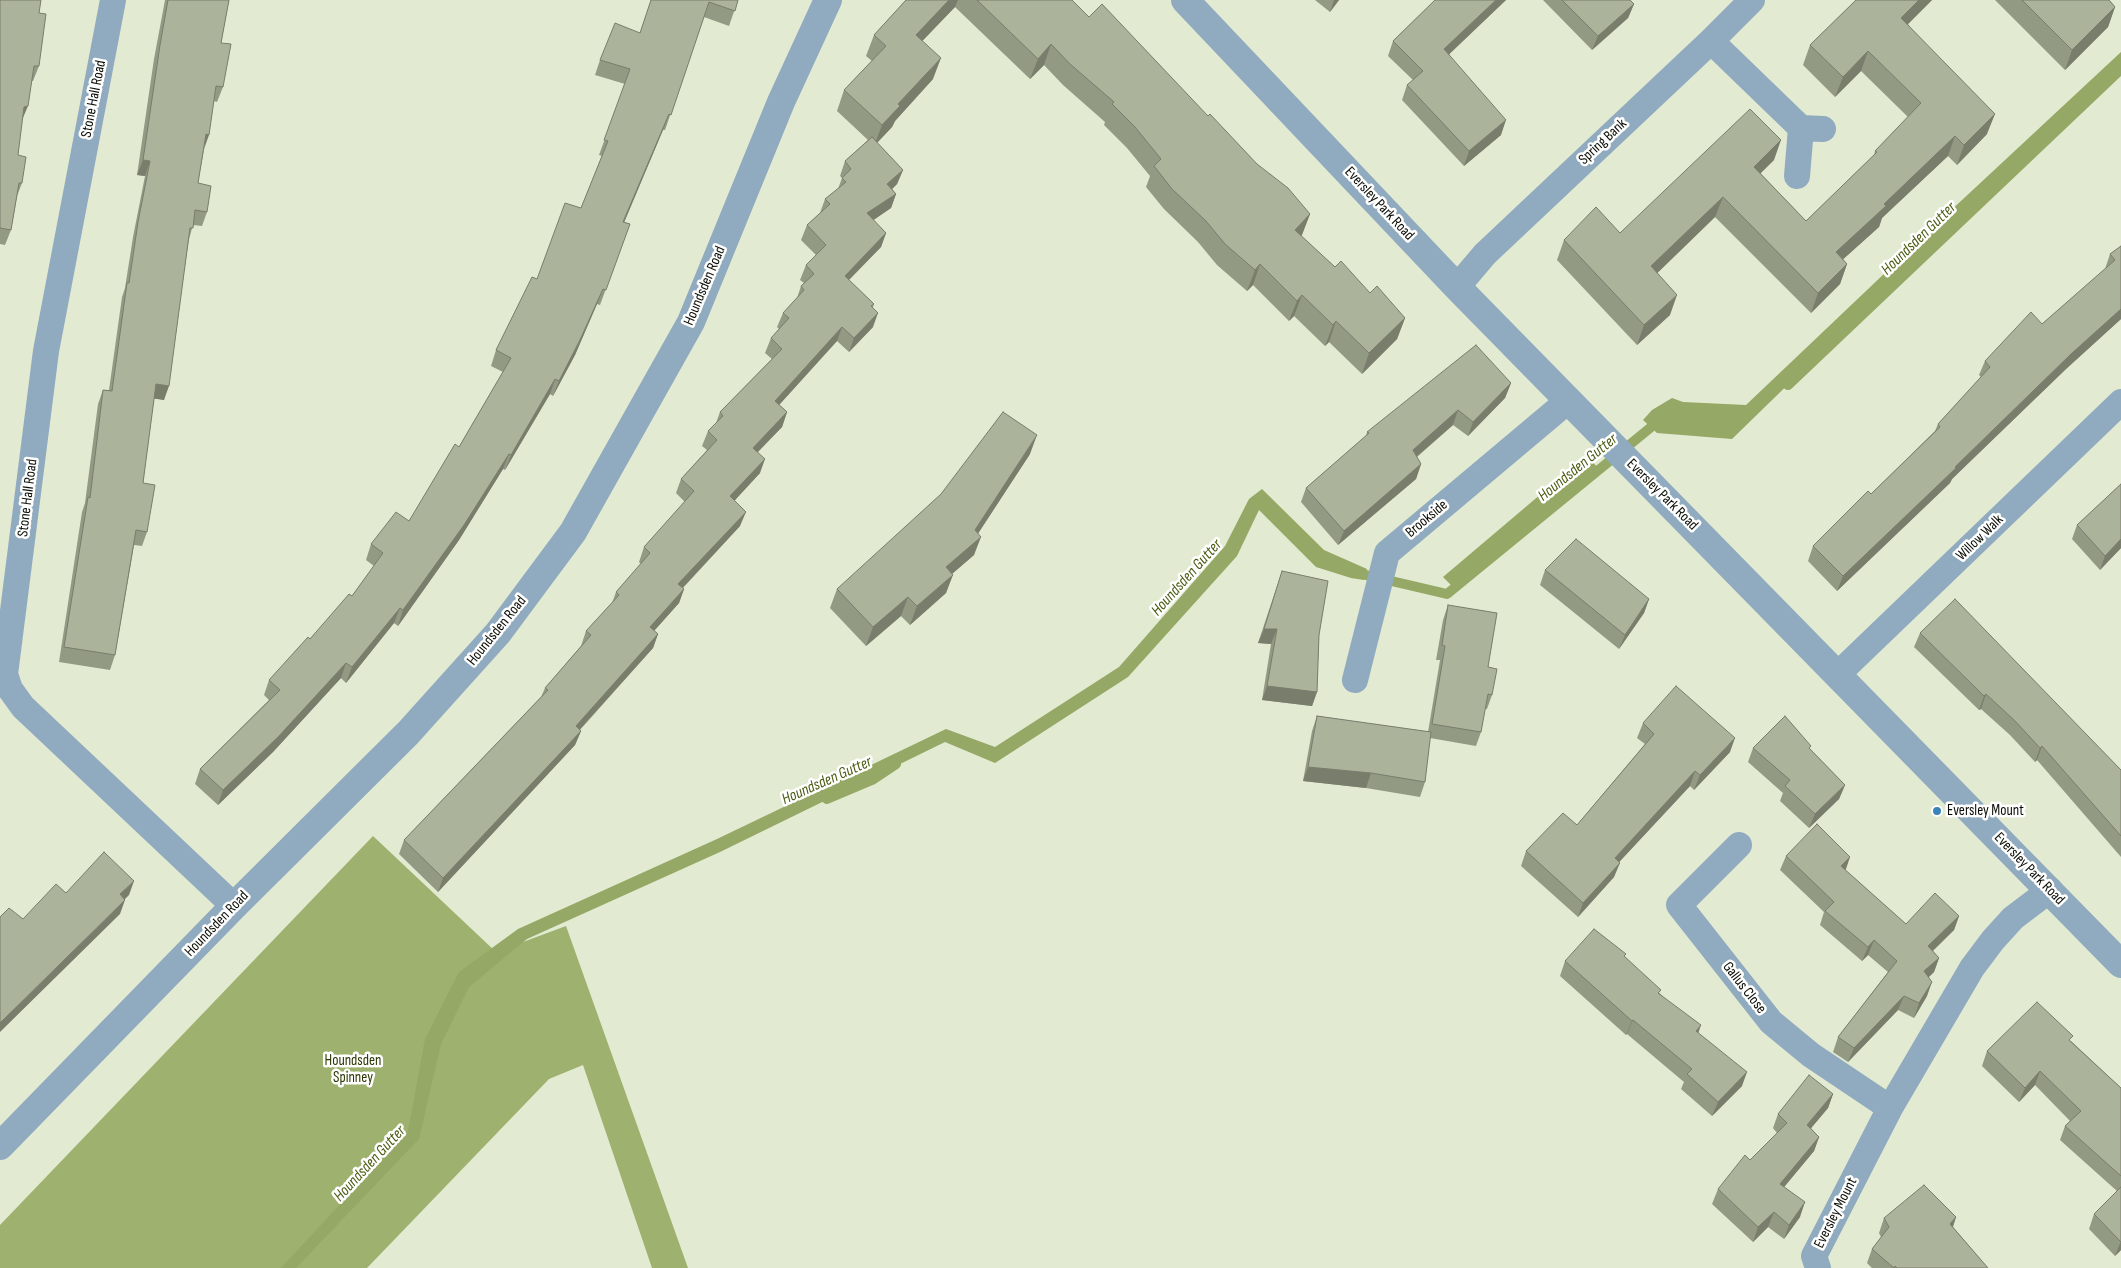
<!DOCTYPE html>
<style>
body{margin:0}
canvas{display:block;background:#e2ead1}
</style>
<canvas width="2121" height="1268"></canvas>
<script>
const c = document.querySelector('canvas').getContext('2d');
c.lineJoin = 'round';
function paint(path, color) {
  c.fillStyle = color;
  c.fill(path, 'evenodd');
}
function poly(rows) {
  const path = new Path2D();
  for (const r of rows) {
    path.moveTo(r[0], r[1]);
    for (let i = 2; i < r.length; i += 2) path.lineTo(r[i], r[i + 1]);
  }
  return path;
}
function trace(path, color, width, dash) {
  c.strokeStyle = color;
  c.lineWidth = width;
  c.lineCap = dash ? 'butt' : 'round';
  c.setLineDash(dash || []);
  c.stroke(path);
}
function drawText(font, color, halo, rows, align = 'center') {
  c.font = font + ' "Sofia Sans Condensed",sans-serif';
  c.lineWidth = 5;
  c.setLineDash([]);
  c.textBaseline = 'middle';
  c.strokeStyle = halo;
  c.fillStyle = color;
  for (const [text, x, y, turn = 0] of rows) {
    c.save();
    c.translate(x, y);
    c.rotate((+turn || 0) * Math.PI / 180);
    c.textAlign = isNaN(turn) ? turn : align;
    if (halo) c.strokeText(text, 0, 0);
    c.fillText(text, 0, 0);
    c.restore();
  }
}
paint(poly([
 [373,836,496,952,566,926,688,1268,652,1268,583,1065,549,1079,367,1268,0,1268,0,1225]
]), '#9eb16e');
paint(poly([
 [2121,52,2121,65,1955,222,1732,439,1657,433,1643,420,1652,410,1672,398,1683,402,1746,405,1947,214],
 [1587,455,1597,467,1452,586,1443,577],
 [1262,489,1324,550,1367,569,1364,580,1351,578,1316,567,1259,510,1237,556,1128,677,995,763,945,742,720,852,527,939,469,987,441,1044,419,1139,296,1268,281,1268,408,1131,425,1039,459,972,518,929,717,839,946,729,995,747,1119,667,1225,546,1249,499]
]), '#95a865');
trace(poly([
 [1788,385,2121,69],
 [1353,572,1447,594,1661,419],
 [827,799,872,780,896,764]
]), '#95a865', 10);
trace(poly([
 [113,0,46,351,5,674,10,689,23,707,234,906],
 [1711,41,1801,128,1823,129],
 [1797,176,1801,128],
 [1457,287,1485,254,1711,41,1752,0],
 [1838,674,2121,402],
 [1355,680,1387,553,1569,400],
 [1739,845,1679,905,1771,1022,1811,1055,1890,1108],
 [1818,1268,1814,1256,1890,1108,1972,968,1993,940,2013,918,2050,890]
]), '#90aabf', 26);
trace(poly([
 [1185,0,1457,287,2121,964],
 [0,1146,234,906,408,733,498,633,573,532,691,322,781,102,828,0]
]), '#90aabf', 28);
paint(poly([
 [0,0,39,13,39,66,33,81,31,81,22,120,18,155,22,183,17,196,11,230,5,245,0,244],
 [165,0,229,0,221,43,223,87,217,102,214,101,204,149,198,183,207,212,202,226,193,225,189,239,164,400,154,398,143,483,147,532,142,546,134,545,115,655,110,670,59,662,82,512,85,503,98,404,103,390,109,390,122,297,125,288,133,237,145,176,137,175,154,59],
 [651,0,738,0,729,26,704,17,665,130,663,130,624,222,630,224,600,305,597,304,575,355,553,396,550,394,505,470,503,469,459,540,398,626,394,623,346,683,341,678,273,752,218,805,195,784,200,769,269,700,264,695,269,680,352,596,374,566,366,560,371,544,409,521,459,447,503,372,491,366,496,350,537,279,581,208,602,156,599,155,625,84,595,75,600,60,640,33],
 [906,0,1072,0,1089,17,1208,116,1257,164,1310,214,1301,236,1335,267,1405,318,1397,339,1362,374,1329,342,1325,346,1294,316,1289,321,1253,285,1247,291,1217,265,1198,242,1164,209,1146,187,1150,176,1127,148,1104,125,1105,122,1063,85,1044,65,1030,79,955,7,922,41,933,79,895,121,892,127,877,143,903,170,897,184,892,189,896,194,891,208,873,220,886,233,881,247,849,280,874,304,873,307,873,327,849,352,837,341,779,405,787,412,782,427,758,452,760,473,734,501,740,526,683,588,684,589,679,603,654,631,658,634,653,648,580,730,581,731,575,745,438,892,399,854,404,840,541,697,545,688,581,646,586,631,612,603,616,592,641,564,639,562,644,547,685,502,676,493,681,479,707,450,702,446,708,431,716,423,720,412,772,359,765,353,771,338,779,329,777,327,783,313,797,298,801,286,804,283,800,280,806,265,816,255,801,240,807,225,820,213,825,199,838,189,842,178,840,176,845,161,868,140,837,111,844,90,872,61,866,56,874,35],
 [1315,0,1339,0,1330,12],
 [1435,0,1506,0,1449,54,1501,135,1464,166,1402,100,1407,85,1413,80,1388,56,1393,41],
 [1543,0,1630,0,1634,4,1628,18,1592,50],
 [1856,0,1932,0,1908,24,1987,134,1957,165,1948,156,1882,218,1879,227,1843,259,1847,264,1840,284,1811,313,1715,217,1657,273,1670,315,1637,345,1557,260,1564,240,1620,233,1774,160,1760,173,1806,221,1874,155,1875,151,1908,117,1861,71,1835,97,1803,65,1810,45],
 [1995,0,2109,0,2115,7,2108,27,2065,70],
 [2121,246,2121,319,2066,369,1952,479,1950,483,1837,591,1808,561,1813,546,1871,494,1935,431,1938,424,1981,377,1979,375,1985,361,2042,324,2105,269,2110,254],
 [1511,383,1505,398,1468,436,1453,425,1417,457,1421,464,1416,479,1338,545,1301,502,1306,488,1366,436,1367,432],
 [1030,454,978,533,974,555,952,574,946,593,910,625,901,616,866,646,830,608,837,589],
 [2121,484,2121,548,2100,570,2072,539,2077,525],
 [1545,570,1649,599,1644,613,1619,649,1540,585],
 [1282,571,1319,635,1317,692,1312,706,1262,700,1271,644,1258,643],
 [1448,605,1488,667,1492,695,1487,709,1485,709,1481,732,1476,746,1430,738,1425,782,1420,797,1366,788,1303,781,1312,731,1317,716,1428,732,1440,660,1436,660,1443,620],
 [1920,633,2121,770,2121,857,2037,760,2035,762,2010,735,1981,709,1979,710,1914,647],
 [1643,723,1730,752,1694,790,1690,786,1619,862,1614,877,1578,917,1521,866,1526,851,1577,825,1645,744,1637,738],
 [1753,748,1810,749,1845,785,1839,799,1809,828,1780,801,1783,793,1748,762],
 [1786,856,1845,870,1906,924,1959,916,1954,930,1933,951,1939,958,1934,972,1929,977,1927,996,1914,1018,1898,1010,1848,1062,1833,1052,1838,1037,1888,972,1868,955,1862,961,1820,925,1824,912,1780,870],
 [1625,957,1698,1033,1742,1086,1712,1116,1681,1089,1684,1082,1627,1034,1626,1035,1560,976,1565,961],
 [2071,1041,2121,1088,2121,1250,2115,1256,2089,1229,2094,1214,2117,1191,2060,1140,2065,1126,2070,1121,2035,1085,2019,1102,1982,1066,1987,1051],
 [1833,1094,1828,1108,1811,1128,1819,1137,1814,1151,1784,1187,1800,1217,1784,1239,1768,1227,1753,1242,1712,1204,1718,1189,1750,1160,1777,1133,1773,1128,1778,1114],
 [1956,1217,1953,1227,1988,1268,1872,1268,1867,1263,1872,1249,1881,1237,1879,1233,1884,1218]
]), '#939a84');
paint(poly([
 [949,0,958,0,955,7,908,56,916,35],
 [1334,0,1339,0,1330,12],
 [1496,0,1506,0,1439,64,1444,49],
 [1919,0,1932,0,1894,38,1901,18],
 [1634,4,1628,18,1592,50,1598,36],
 [2115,7,2108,27,2065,70,2072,50],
 [1051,44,1044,65,1030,79,1038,59],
 [1868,51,1861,71,1835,97,1843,77],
 [941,58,933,79,895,121,892,127,874,146,882,125,898,104],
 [28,106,22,120,24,107],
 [669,114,663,130,618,237,623,222],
 [1995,114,1987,134,1957,165,1964,145],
 [1506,120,1501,135,1464,166,1469,151],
 [206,134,209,135,204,149],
 [1955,136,1948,156,1882,218,1879,227,1829,272,1836,252,1884,204],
 [1781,140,1774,160,1747,187,1754,167],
 [143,160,150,161,145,176,137,175],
 [903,170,897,184,882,199,887,184],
 [896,194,891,208,862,228,867,213],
 [1723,197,1715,217,1643,287,1651,266],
 [1310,214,1302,235,1287,251,1295,230],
 [886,233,881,247,839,290,845,276],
 [1260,264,1253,285,1247,291,1255,270],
 [1847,264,1840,284,1811,313,1818,293],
 [603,289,597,304,575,355,553,396,559,381],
 [1302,295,1294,316,1289,321,1297,301],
 [1677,295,1670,315,1637,345,1644,325],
 [2121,309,2121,319,2066,369,1952,479,1950,483,1837,591,1843,576,2071,354],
 [878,313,873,327,849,352,854,338],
 [1405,318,1397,339,1362,374,1369,353],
 [1336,321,1329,342,1325,346,1333,325],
 [842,327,837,341,770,415,775,401],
 [555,379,550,394,505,470,511,455],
 [1511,383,1505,398,1468,436,1473,422],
 [156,384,169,386,164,400,150,398],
 [1458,410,1453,425,1408,464,1413,450],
 [787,412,782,427,748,462,753,448],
 [1037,435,1030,454,970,546,981,537,974,555,939,585,946,567,975,530],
 [509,454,503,469,459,540,398,626,403,610],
 [765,459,760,473,725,511,730,496],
 [1421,464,1416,479,1338,545,1344,531],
 [746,512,740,526,673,598,678,584],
 [2121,539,2121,548,2100,570,2105,556],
 [953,575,946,593,910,625,917,606],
 [684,589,679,603,645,641,650,627],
 [908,597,901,616,866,646,873,627],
 [1649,599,1644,613,1619,649,1625,635],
 [400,608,394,623,346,683,352,667],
 [1264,629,1277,629,1271,644,1258,643],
 [658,634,653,648,570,740,576,726],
 [346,663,341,678,273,752,218,805,223,790],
 [1267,686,1317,692,1312,706,1262,700],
 [1986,694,1981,709,1979,710,1984,696],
 [581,731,575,745,438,892,443,878],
 [1735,738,1730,752,1694,790,1700,775],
 [2042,746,2037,760,2035,762,2040,748],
 [1308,767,1371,773,1366,788,1303,781],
 [1695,771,1690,786,1609,873,1615,858],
 [1845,785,1839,799,1809,828,1815,814],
 [1850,857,1845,872,1841,866],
 [1620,863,1614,877,1578,917,1583,903],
 [134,881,129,895,115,909,120,894],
 [125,900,120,914,0,1032,0,1023],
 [1959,916,1954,930,1923,960,1928,946],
 [1874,940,1868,955,1862,961,1868,947],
 [1939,958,1934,972,1919,986,1924,971],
 [1932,982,1927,996,1914,1018,1919,1003],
 [1904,996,1898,1010,1848,1062,1854,1048],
 [1633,1020,1627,1034,1626,1035,1632,1021],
 [1701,1025,1696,1040,1696,1031],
 [2040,1071,2035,1085,2019,1102,2025,1088],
 [1747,1072,1742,1086,1712,1116,1718,1102],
 [1833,1094,1828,1108,1802,1139,1807,1125],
 [1819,1137,1814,1151,1775,1198,1780,1184],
 [1805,1202,1800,1217,1784,1239,1789,1225],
 [1774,1212,1768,1227,1753,1242,1758,1227],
 [1956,1217,1951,1232,1950,1224],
 [2121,1241,2121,1250,2115,1256]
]), '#787d6c');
const building = poly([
 [0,0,41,0,39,13,46,14,39,66,34,66,28,106,24,107,18,155,26,157,22,183,19,183,11,230,0,228,0,0],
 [168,0,229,0,221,43,231,44,223,87,216,86,209,135,206,134,198,183,211,186,207,212,195,210,193,228,190,228,169,386,156,384,143,483,155,485,147,532,136,530,115,655,64,647,88,497,90,498,103,390,112,391,127,283,129,283,138,222,150,161,143,160,160,45,168,0],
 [651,0,738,0,735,11,709,2,671,115,669,114,623,222,630,224,606,290,603,289,580,340,559,381,555,379,511,455,509,454,464,525,403,610,400,608,352,667,346,663,279,736,223,790,200,769,280,690,269,680,308,637,310,639,349,594,352,596,383,553,371,544,396,512,409,521,455,444,459,447,511,358,496,350,532,277,537,279,565,203,581,208,608,141,604,140,630,69,600,60,615,23,640,33,651,0],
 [906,0,949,0,916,35,941,58,898,104,900,106,882,125,844,90,886,46,874,35,906,0],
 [977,0,1072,0,1089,17,1102,4,1208,116,1210,114,1257,164,1288,188,1310,214,1295,230,1335,267,1341,261,1370,293,1377,286,1405,318,1369,353,1336,321,1333,325,1302,295,1297,301,1260,264,1255,270,1225,244,1206,221,1172,189,1154,166,1161,159,1135,127,1112,104,1114,102,1070,64,1051,44,1038,59,977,0],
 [1435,0,1496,0,1444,49,1506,120,1469,151,1407,85,1423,71,1393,41,1435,0],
 [1562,0,1630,0,1634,4,1598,36,1562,0],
 [1856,0,1919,0,1901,18,1995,114,1964,145,1955,136,1884,204,1886,206,1836,252,1847,264,1818,293,1723,197,1651,266,1677,295,1644,325,1564,240,1596,207,1620,233,1750,109,1781,140,1754,167,1806,221,1877,152,1875,151,1921,103,1868,51,1843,77,1810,45,1856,0],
 [2022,0,2109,0,2115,7,2072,50,2022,0],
 [872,137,903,170,887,184,896,194,867,213,886,233,845,276,874,304,871,306,878,313,854,338,842,327,775,401,787,412,753,448,765,459,730,496,746,512,678,584,684,589,650,627,658,634,576,726,581,731,443,878,404,840,548,690,545,688,591,635,586,631,619,595,616,592,650,553,644,547,694,491,681,479,717,440,708,431,723,416,720,412,782,349,771,338,789,318,783,313,804,290,801,286,814,274,806,265,826,245,807,225,830,204,825,199,846,182,842,178,851,169,845,161,872,137],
 [2121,246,2121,309,2071,354,1955,467,1956,468,1843,576,1813,546,1868,491,1871,494,1940,427,1938,424,1990,367,1985,361,2031,312,2042,324,2115,260,2110,254,2121,246],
 [1476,345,1511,383,1473,422,1458,410,1413,450,1421,464,1344,531,1306,488,1369,433,1367,432,1476,345],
 [1003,412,1037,435,975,530,981,537,946,567,953,575,917,606,908,597,873,627,837,589,941,494,1003,412],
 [2121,484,2121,539,2105,556,2077,525,2121,484],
 [1576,539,1649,599,1625,635,1545,570,1576,539],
 [1282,571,1328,581,1319,635,1317,692,1267,686,1277,629,1264,629,1282,571],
 [1955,599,2121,770,2121,836,2042,746,2040,748,2015,721,1986,694,1984,696,1920,633,1955,599],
 [1448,605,1497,613,1488,667,1497,669,1492,695,1488,694,1481,732,1432,724,1445,646,1442,645,1448,605],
 [1676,686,1735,738,1700,775,1695,771,1615,858,1620,863,1583,903,1526,851,1563,813,1577,825,1654,734,1643,723,1676,686],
 [1317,716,1431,732,1425,782,1371,773,1308,767,1317,716],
 [1785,716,1811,746,1809,748,1845,785,1815,814,1785,786,1790,780,1753,748,1785,716],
 [1817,824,1850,857,1841,866,1906,924,1935,893,1959,916,1928,946,1939,958,1924,971,1932,982,1919,1003,1904,996,1854,1048,1838,1037,1897,961,1874,940,1868,947,1825,911,1834,902,1786,856,1817,824],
 [104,852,134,881,120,894,125,900,0,1023,0,917,9,908,23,919,56,884,66,893,104,852],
 [1594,929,1626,954,1624,956,1661,990,1658,993,1701,1025,1696,1031,1747,1072,1718,1102,1687,1074,1692,1069,1633,1020,1632,1021,1565,961,1594,929],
 [2037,1002,2073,1036,2069,1040,2121,1088,2121,1176,2065,1126,2081,1111,2040,1071,2025,1088,1987,1051,2037,1002],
 [1809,1075,1833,1094,1807,1125,1819,1137,1780,1184,1805,1202,1789,1225,1774,1212,1758,1227,1718,1189,1745,1155,1750,1160,1787,1123,1778,1114,1809,1075],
 [1924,1185,1956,1217,1950,1224,1988,1268,1897,1268,1895,1266,1894,1268,1872,1249,1889,1227,1884,1218,1924,1185],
 [2121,1187,2121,1242,2094,1214,2121,1187]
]);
paint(building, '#abb39a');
trace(building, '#787d6c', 1);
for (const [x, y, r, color] of [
 [1937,811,5,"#3a84b8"]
]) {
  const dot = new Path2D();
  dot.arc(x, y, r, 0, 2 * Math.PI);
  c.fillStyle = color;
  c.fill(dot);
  trace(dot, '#fff', 2);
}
drawText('15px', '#0a0d05', '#fff', [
 ["Stone Hall Road",94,99,-79],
 ["Spring Bank",1603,142,-43],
 ["Eversley Park Road",1379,204,47],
 ["Houndsden Road",705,286,-67],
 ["Eversley Park Road",1662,495,45],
 ["Stone Hall Road",28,498,-83],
 ["Brookside",1427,519,-40],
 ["Willow Walk",1980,538,-44],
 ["Houndsden Road",497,631,-51],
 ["Eversley Park Road",2029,869,46],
 ["Houndsden Road",217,924,-46],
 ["Gallus Close",1744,988,52],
 ["Eversley Mount",1836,1213,-63]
]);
drawText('15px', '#0a0d05', '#fff', [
 ["Eversley Mount",1947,811]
], 'left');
drawText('15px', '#2c3703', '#fff', [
 ["Houndsden",353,1061],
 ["Spinney",353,1078]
]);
drawText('italic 16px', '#4b5b11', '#fff', [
 ["Houndsden Gutter",1919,239,-44],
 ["Houndsden Gutter",1578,468,-39],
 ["Houndsden Gutter",1187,578,-48],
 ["Houndsden Gutter",827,781,-24],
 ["Houndsden Gutter",370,1164,-47]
]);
</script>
